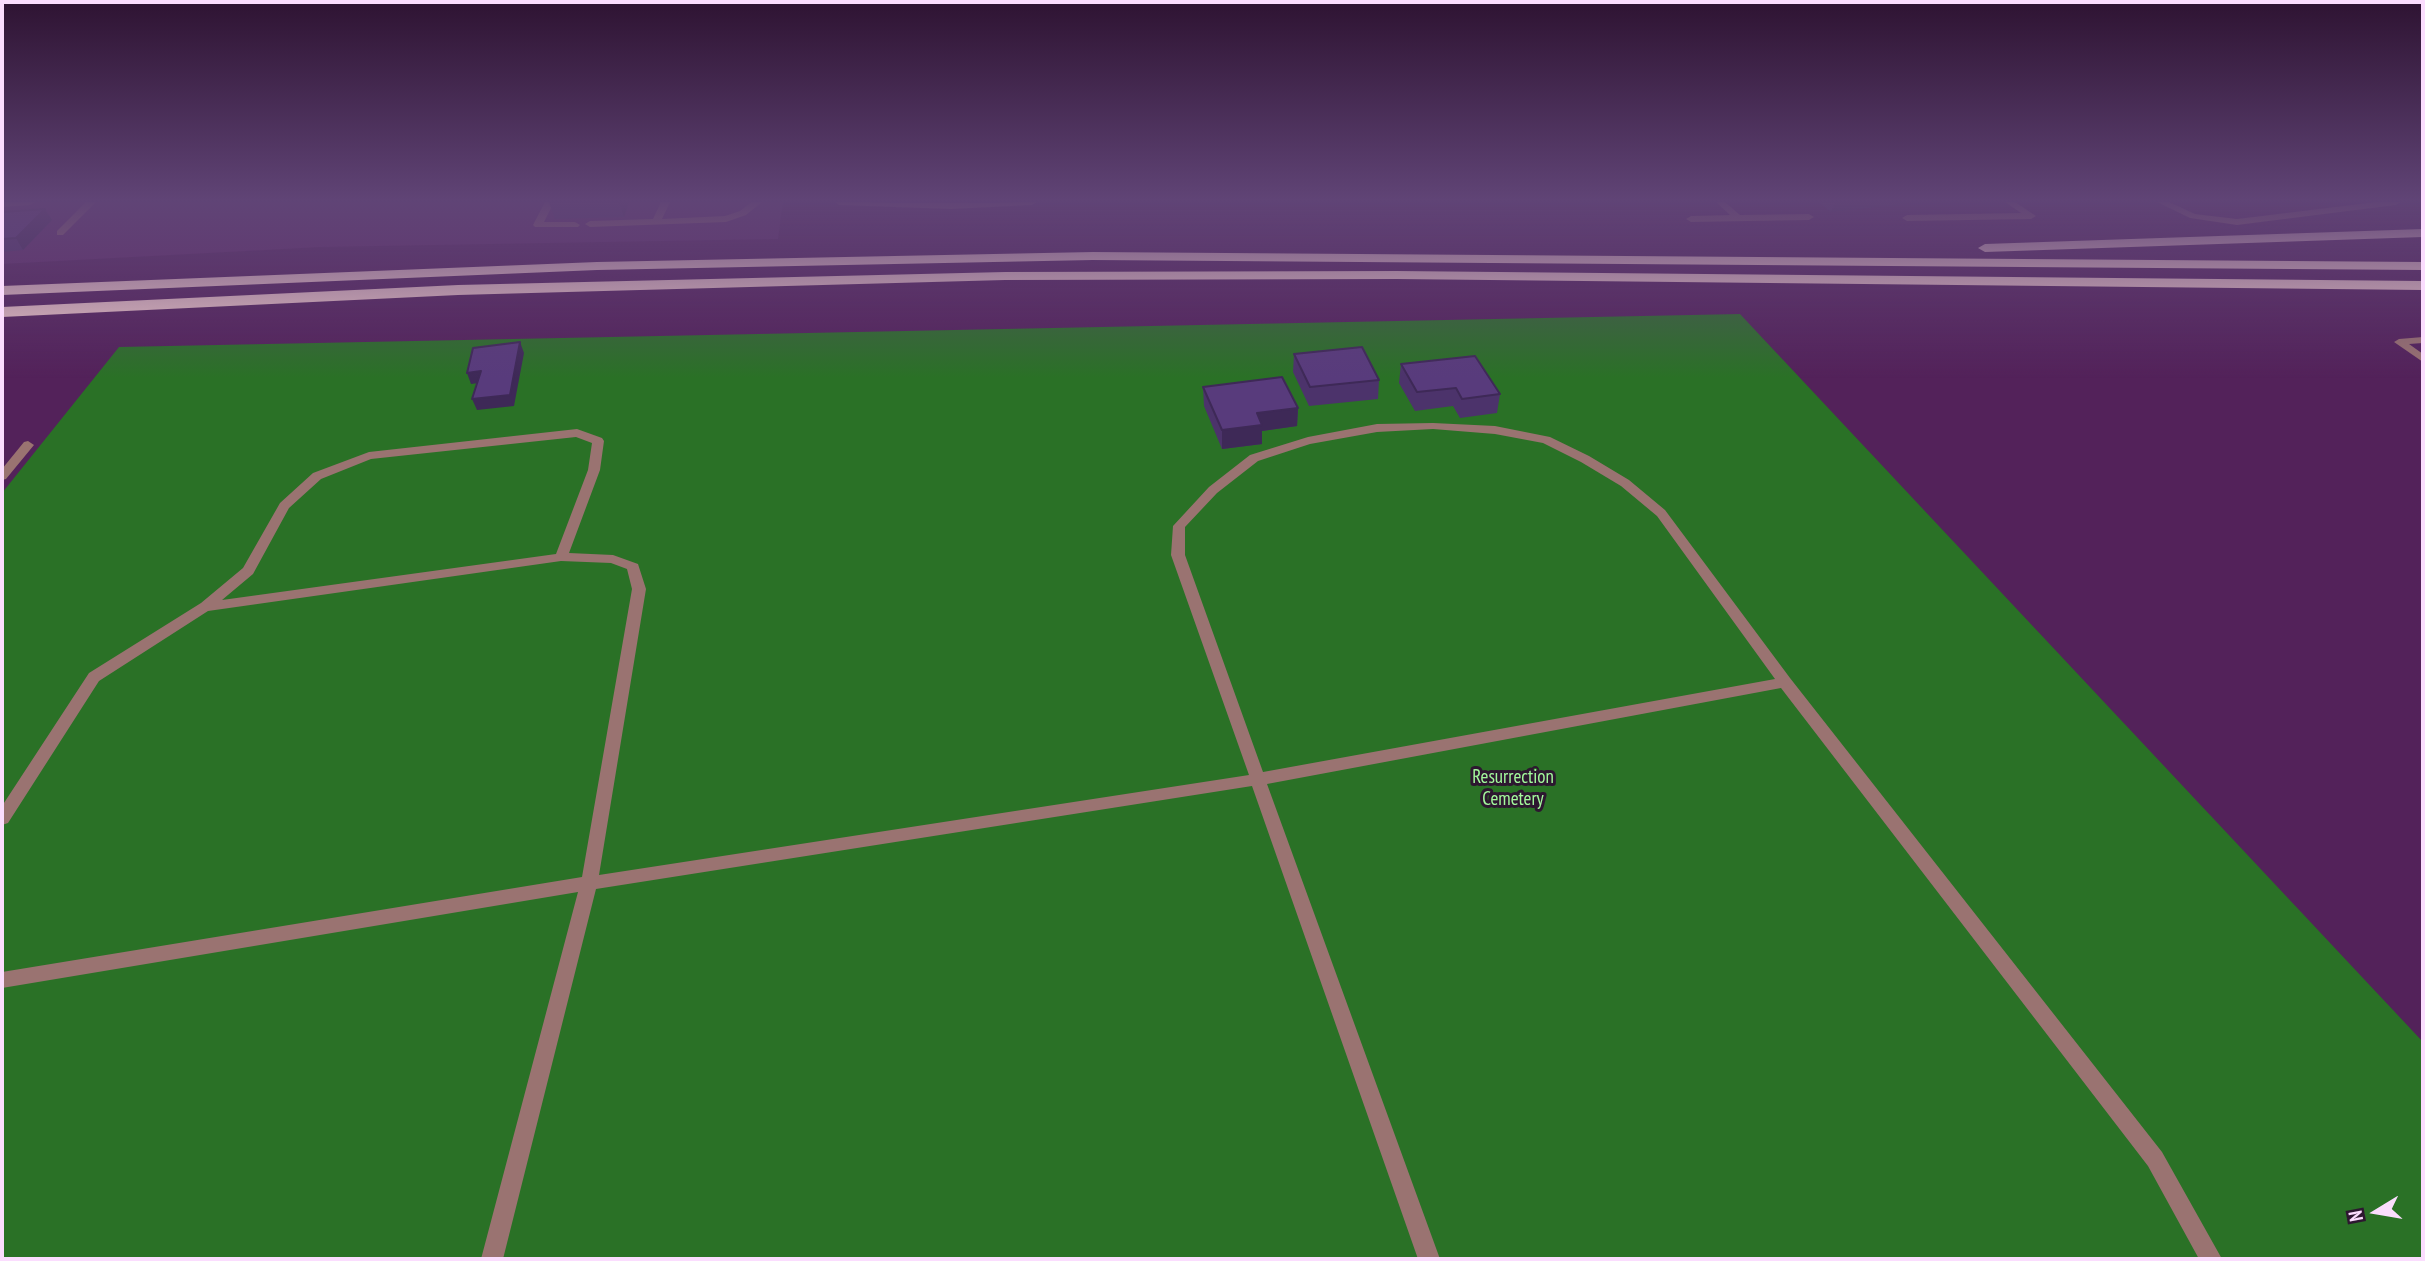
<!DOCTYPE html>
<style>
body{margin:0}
#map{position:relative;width:2425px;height:1261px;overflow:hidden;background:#53225a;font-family:"PT Sans Narrow",sans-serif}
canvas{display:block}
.frame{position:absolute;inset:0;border:4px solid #fbddfe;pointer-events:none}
.north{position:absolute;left:2341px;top:1177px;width:70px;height:70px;-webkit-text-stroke:5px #2d1730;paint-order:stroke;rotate:259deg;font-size:19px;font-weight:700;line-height:28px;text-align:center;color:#fbddfe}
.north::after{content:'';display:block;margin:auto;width:24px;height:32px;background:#fbddfe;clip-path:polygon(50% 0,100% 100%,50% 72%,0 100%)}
</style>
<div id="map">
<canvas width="2425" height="1261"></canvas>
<div class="frame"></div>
<div class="north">N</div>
</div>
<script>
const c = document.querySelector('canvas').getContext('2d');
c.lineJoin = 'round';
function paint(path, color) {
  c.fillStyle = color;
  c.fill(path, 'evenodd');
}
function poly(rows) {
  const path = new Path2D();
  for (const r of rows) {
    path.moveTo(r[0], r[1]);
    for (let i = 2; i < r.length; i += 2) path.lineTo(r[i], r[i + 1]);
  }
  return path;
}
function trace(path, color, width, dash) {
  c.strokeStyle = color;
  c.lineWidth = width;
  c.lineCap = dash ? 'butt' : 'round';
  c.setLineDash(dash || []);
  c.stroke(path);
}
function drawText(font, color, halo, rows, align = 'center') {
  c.font = font + ' "PT Sans Narrow",sans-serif';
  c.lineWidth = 6;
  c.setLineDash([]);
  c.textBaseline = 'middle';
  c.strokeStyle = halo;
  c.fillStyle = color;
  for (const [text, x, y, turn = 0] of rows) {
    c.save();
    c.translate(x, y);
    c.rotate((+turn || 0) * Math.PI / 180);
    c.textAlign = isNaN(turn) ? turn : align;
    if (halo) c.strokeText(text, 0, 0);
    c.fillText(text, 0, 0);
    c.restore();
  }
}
paint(poly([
 [2,202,783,202,778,239,321,247,2,264]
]), '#612b69');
paint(poly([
 [1740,314,2423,1042,2423,1259,2,1259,2,493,119,347]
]), '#2a7126');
paint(poly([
 [86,202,96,202,63,235,57,235,57,231,86,202],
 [545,202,554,202,544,222,575,222,580,225,578,227,535,227,533,225,545,202],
 [661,202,670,202,662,219,725,216,740,211,752,202,762,202,746,215,726,222,590,227,585,224,590,221,653,219,661,202],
 [1716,202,1725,202,1740,215,1809,214,1814,217,1809,220,1691,222,1686,219,1691,216,1730,215,1716,202],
 [2005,202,2015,202,2036,216,2031,219,1907,221,1902,218,1907,215,2021,213,2005,202],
 [2423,337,2423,343,2409,344,2423,354,2423,362,2394,342,2399,339,2423,337],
 [1433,423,1495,426,1550,437,1589,456,1629,480,1665,510,1790,678,2162,1152,2222,1259,2199,1259,2148,1166,1781,688,1267,784,1440,1259,1418,1259,1252,786,596,889,503,1259,481,1259,578,892,2,988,2,972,582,877,632,589,627,569,611,563,561,561,208,611,99,681,8,823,2,825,2,806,89,673,201,603,243,568,280,503,313,473,369,452,577,429,602,438,604,441,600,470,569,553,613,555,638,564,646,589,599,875,1249,775,1171,555,1173,526,1209,487,1250,455,1308,437,1377,424,1433,423],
 [1433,429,1495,434,1543,443,1581,462,1621,486,1657,516,1775,679,1263,772,1185,555,1185,527,1217,493,1258,461,1310,444,1377,432,1433,429],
 [576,437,592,443,588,470,556,554,222,600,253,574,289,508,321,479,371,459,576,437],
 [28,441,34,445,6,479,2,480,2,469,24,442,28,441]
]), '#9a7371');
paint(poly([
 [2157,202,2169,202,2195,214,2237,219,2376,202,2401,202,2396,205,2237,225,2190,218,2157,202]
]), '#9a7371');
paint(poly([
 [2,202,35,202,30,205,2,207,2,202],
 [835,202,951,203,1037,202,1032,205,951,209,839,205,835,202]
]), '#9a7371');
paint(poly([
 [2423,229,2423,237,1985,252,1978,248,1985,244,2423,229],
 [1093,252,2423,262,2423,270,1093,260,597,270,2,295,2,286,597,262,1093,252],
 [1397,271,2423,281,2423,290,1397,279,1005,280,458,295,2,317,2,307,458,285,1005,272,1397,271]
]), '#f9d3d0');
paint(poly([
 [549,202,629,202,624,217,555,219],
 [1819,202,1918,202,1831,212],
 [45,209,52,220,23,250,2,252,2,212],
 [1294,354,1379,380,1378,399,1309,406,1293,372],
 [1401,364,1500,394,1497,413,1460,418,1453,406,1415,411,1399,383],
 [1203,387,1298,408,1297,426,1262,431,1262,444,1222,449,1204,406]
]), '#4c336b');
paint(poly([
 [619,202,629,202,624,217],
 [1835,202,1918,202,1831,212],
 [45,209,52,220,23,250,16,238],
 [520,342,524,353,514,406,477,410,472,399],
 [481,371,486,382,471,384,467,373],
 [1298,408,1297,426,1262,431,1262,444,1222,449,1222,430,1257,413]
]), '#3e2957');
const building = poly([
 [45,209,16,238,2,239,2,212,45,209],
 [520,342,510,395,472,399,481,371,467,373,473,348,520,342],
 [1362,347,1379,380,1310,387,1294,354,1362,347],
 [1475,356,1500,394,1462,399,1456,388,1417,392,1401,364,1475,356],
 [1282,377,1298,408,1257,413,1262,425,1222,430,1203,387,1282,377]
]);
paint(building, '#583b7c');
trace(building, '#3e2957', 2);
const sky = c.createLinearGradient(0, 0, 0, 378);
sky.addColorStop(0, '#2e1332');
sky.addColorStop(0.53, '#604476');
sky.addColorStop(1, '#60447600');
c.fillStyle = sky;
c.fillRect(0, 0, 2425, 378);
drawText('19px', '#a3fa9c', '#2d1730', [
 ["Resurrection",1513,778],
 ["Cemetery",1513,800]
]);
</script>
